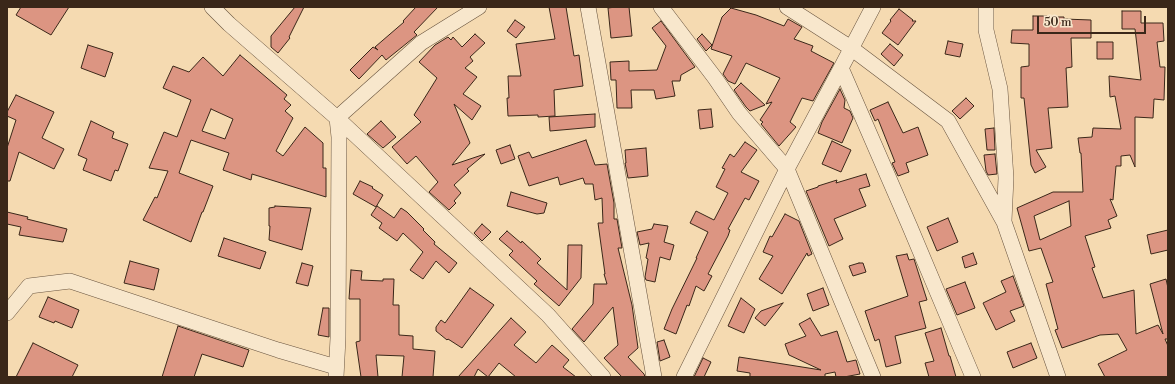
<!DOCTYPE html>
<style>
body{margin:0}
#map{position:relative;width:1175px;height:384px;overflow:hidden;background:#f5dab1;font-family:"Libre Bodoni",serif}
canvas{display:block}
.frame{position:absolute;inset:0;border:8px solid #3a2719;pointer-events:none}
.scale{position:absolute;left:1037px;top:16px;width:109px;height:18px;box-sizing:border-box;border:2px solid #3a2719;border-top:0;padding-left:5px;font-size:12px;line-height:14px;white-space:nowrap;color:#3a2719;-webkit-text-stroke:3px #f8e7cc;paint-order:stroke}
</style>
<div id="map">
<canvas width="1175" height="384"></canvas>
<div class="frame"></div>
<div class="scale">50 m</div>
</div>
<script>
const c = document.querySelector('canvas').getContext('2d');
c.lineJoin = 'round';
function paint(path, color) {
  c.fillStyle = color;
  c.fill(path, 'evenodd');
}
function poly(rows) {
  const path = new Path2D();
  for (const r of rows) {
    path.moveTo(r[0], r[1]);
    for (let i = 2; i < r.length; i += 2) path.lineTo(r[i], r[i + 1]);
  }
  return path;
}
function trace(path, color, width, dash) {
  c.strokeStyle = color;
  c.lineWidth = width;
  c.lineCap = dash ? 'butt' : 'round';
  c.setLineDash(dash || []);
  c.stroke(path);
}
const building = poly([
 [21,7,69,7,51,35,16,15,21,7],
 [295,7,304,7,289,37,290,38,278,53,271,47,271,36,295,7],
 [416,7,438,7,414,32,417,35,386,60,382,55,359,79,350,70,373,47,378,50,375,47,404,22,403,21,416,7],
 [549,7,566,7,574,56,579,55,583,86,554,90,555,116,538,117,538,115,508,116,507,98,509,98,508,76,521,76,516,44,555,39,549,7],
 [616,7,629,7,632,36,611,38,608,8,616,7],
 [731,8,756,15,784,26,788,19,802,27,794,39,813,46,811,51,834,63,813,101,802,98,790,122,796,127,779,146,761,124,763,122,760,120,772,102,766,104,780,78,746,63,735,84,728,81,723,74,732,56,711,49,722,17,731,8],
 [899,9,913,20,912,21,916,21,898,45,882,33,891,21,890,20,899,9],
 [1122,11,1141,11,1141,23,1163,23,1164,41,1157,42,1160,67,1165,67,1164,100,1154,99,1153,118,1135,117,1135,167,1130,155,1121,156,1121,166,1116,166,1113,200,1110,199,1117,216,1108,220,1111,228,1085,236,1095,267,1092,268,1103,298,1134,290,1136,334,1158,325,1163,334,1150,284,1166,279,1168,288,1168,339,1165,339,1168,346,1168,377,1105,377,1098,364,1127,350,1118,334,1100,335,1062,348,1055,330,1058,329,1046,284,1053,282,1041,248,1029,251,1017,208,1053,192,1083,192,1081,153,1080,153,1078,138,1092,137,1093,128,1121,129,1115,96,1110,97,1109,76,1141,80,1135,29,1122,29,1122,11],
 [1069,201,1071,226,1040,240,1034,216,1069,201],
 [1033,16,1047,16,1047,17,1064,17,1064,19,1091,20,1091,38,1071,38,1072,67,1066,68,1068,107,1048,108,1052,148,1036,150,1046,167,1035,173,1031,165,1024,98,1021,98,1021,67,1029,66,1029,44,1011,43,1012,30,1033,30,1033,16],
 [515,20,525,27,516,38,507,31,515,20],
 [661,21,695,67,681,75,680,81,672,81,675,96,656,99,654,90,631,90,632,108,617,108,616,80,611,80,610,62,629,61,629,71,657,70,666,46,652,28,661,21],
 [475,34,485,43,470,57,473,61,465,68,477,77,463,94,481,106,472,120,454,104,470,143,452,165,485,154,467,169,469,171,454,185,461,193,454,201,456,203,449,210,429,192,438,182,416,156,407,164,392,147,421,122,414,115,437,78,419,62,435,45,448,37,451,40,453,37,462,47,475,34],
 [702,34,712,45,706,51,697,39,702,34],
 [948,41,963,44,960,57,945,54,948,41],
 [1097,42,1113,42,1113,59,1097,59,1097,42],
 [890,44,903,55,894,66,881,54,890,44],
 [88,45,113,53,105,77,81,68,88,45],
 [240,55,287,95,284,99,291,105,285,111,293,118,276,151,283,156,305,127,323,143,323,168,326,168,326,197,252,174,251,180,223,170,229,153,191,140,179,173,213,186,203,212,202,212,191,242,143,220,155,197,157,198,168,171,149,168,164,132,177,137,191,100,163,88,173,66,189,72,203,57,223,76,240,55],
 [211,109,233,119,225,139,202,131,211,109],
 [741,83,765,105,750,111,746,107,734,90,741,83],
 [840,89,845,100,844,108,850,111,853,118,842,143,818,133,822,122,840,89],
 [16,95,54,112,42,138,64,149,54,169,19,152,10,181,7,181,7,148,16,120,7,116,7,112,16,95],
 [966,98,974,106,960,119,952,111,966,98],
 [888,102,903,133,918,127,928,155,906,163,909,172,898,176,892,163,895,162,878,119,875,121,870,110,888,102],
 [711,109,713,127,700,129,698,110,711,109],
 [595,114,595,127,550,131,549,117,595,114],
 [91,121,114,132,112,138,128,144,118,171,115,170,111,181,83,170,87,159,78,155,91,121],
 [381,121,396,137,383,148,367,134,381,121],
 [994,128,995,150,987,150,985,129,994,128],
 [586,140,595,165,607,164,614,203,614,219,617,219,622,248,618,248,632,305,638,348,628,357,644,374,645,377,622,377,604,358,618,345,613,307,584,342,572,329,593,304,594,284,607,284,604,274,605,274,598,223,603,223,602,198,595,200,593,184,585,184,583,178,560,185,558,177,529,186,518,156,529,152,532,158,586,140],
 [832,141,851,150,841,172,822,164,832,141],
 [745,142,757,150,741,172,759,181,749,200,745,198,728,229,730,230,728,236,708,274,712,276,704,291,696,286,689,306,687,305,676,334,664,329,672,309,697,258,696,258,708,232,690,223,696,211,714,220,728,193,716,187,725,169,722,168,730,154,734,157,745,142],
 [510,145,515,159,501,164,496,150,510,145],
 [646,148,648,176,628,178,625,163,626,163,625,150,646,148],
 [995,154,997,174,988,175,986,171,984,155,995,154],
 [866,174,870,186,859,189,866,206,834,219,843,239,829,246,806,191,818,187,818,186,837,180,836,183,866,174],
 [360,181,373,187,372,188,383,195,376,207,353,194,360,181],
 [511,192,547,203,544,213,537,214,507,206,511,192],
 [275,206,311,208,302,250,269,240,270,226,269,226,269,208,275,207,275,206],
 [377,206,394,218,401,208,407,212,424,229,423,230,435,242,434,244,457,263,449,273,436,261,423,279,410,270,423,252,403,233,397,241,379,228,382,223,371,215,377,206],
 [7,212,28,217,27,219,67,229,63,242,19,235,21,227,7,224,7,212],
 [785,214,799,221,812,254,808,256,807,253,782,294,759,279,773,256,763,252,770,236,772,237,785,214],
 [948,218,958,242,937,251,927,227,948,218],
 [482,224,491,232,482,241,474,233,482,224],
 [654,224,668,226,664,242,674,245,670,260,660,257,655,282,646,280,645,277,648,259,646,258,649,243,640,245,637,232,652,229,654,224],
 [1168,230,1168,250,1151,254,1147,235,1168,230],
 [507,231,521,243,522,241,541,259,537,263,567,290,568,245,582,245,581,278,559,306,534,284,537,281,509,255,513,251,499,239,507,231],
 [224,238,266,252,260,269,218,256,224,238],
 [973,253,977,264,965,268,962,257,973,253],
 [907,254,909,260,914,259,927,300,919,302,926,328,895,336,901,363,886,367,879,339,875,341,865,311,908,296,896,256,907,254],
 [130,261,159,269,154,290,124,283,130,261],
 [302,263,313,266,308,286,296,283,302,263],
 [859,263,863,263,866,272,853,276,849,266,859,263],
 [351,270,362,271,361,280,383,281,383,279,394,279,393,305,399,305,399,335,413,336,413,349,435,351,433,377,402,377,404,356,376,355,378,377,361,377,356,342,360,341,360,299,349,299,351,270],
 [1013,276,1024,306,1010,311,1015,321,996,330,983,303,1006,292,1001,281,1013,276],
 [965,282,975,308,957,315,946,289,965,282],
 [470,288,494,305,462,348,448,339,447,340,436,331,436,327,441,320,445,323,470,288],
 [823,288,829,305,813,311,807,294,823,288],
 [48,297,79,310,72,328,55,321,54,323,39,317,48,297],
 [741,298,755,309,744,333,728,326,741,298],
 [783,303,765,326,755,318,761,311,783,303],
 [323,308,329,308,329,337,318,335,323,308],
 [511,318,526,332,514,345,536,363,552,345,569,360,563,367,576,377,516,377,499,363,488,377,478,369,474,377,458,377,511,318],
 [810,318,821,336,837,331,847,362,856,360,860,374,844,377,836,377,835,372,825,374,825,377,750,377,750,373,737,371,739,357,821,370,789,355,785,344,806,336,799,324,810,318],
 [178,326,249,350,243,367,202,354,194,377,162,377,178,326],
 [941,328,949,356,950,356,956,377,929,377,925,363,934,361,925,333,941,328],
 [664,340,670,357,660,361,657,342,664,340],
 [33,343,78,365,72,377,16,377,33,343],
 [1031,343,1037,358,1013,368,1007,352,1031,343],
 [703,358,711,362,704,377,694,377,703,358]
]);
paint(building, '#dc9582');
trace(building, '#3a2719', 1);
const street = poly([
 [212,7,229,24,337,118,548,315,603,377],
 [588,7,654,377],
 [661,7,715,78,739,113,787,169,873,377],
 [787,7,851,48,948,121,1004,222,1058,377],
 [986,7,986,30,1000,89,1006,178,1004,221],
 [841,68,910,227,973,377],
 [7,313,29,286,70,281,278,350,336,367],
 [336,377,338,338,339,137,337,118,421,43,479,7],
 [684,377,787,169,841,68,873,7]
]);
trace(street, '#69543f', 16);
trace(street, '#f8e7cc', 15);
</script>
